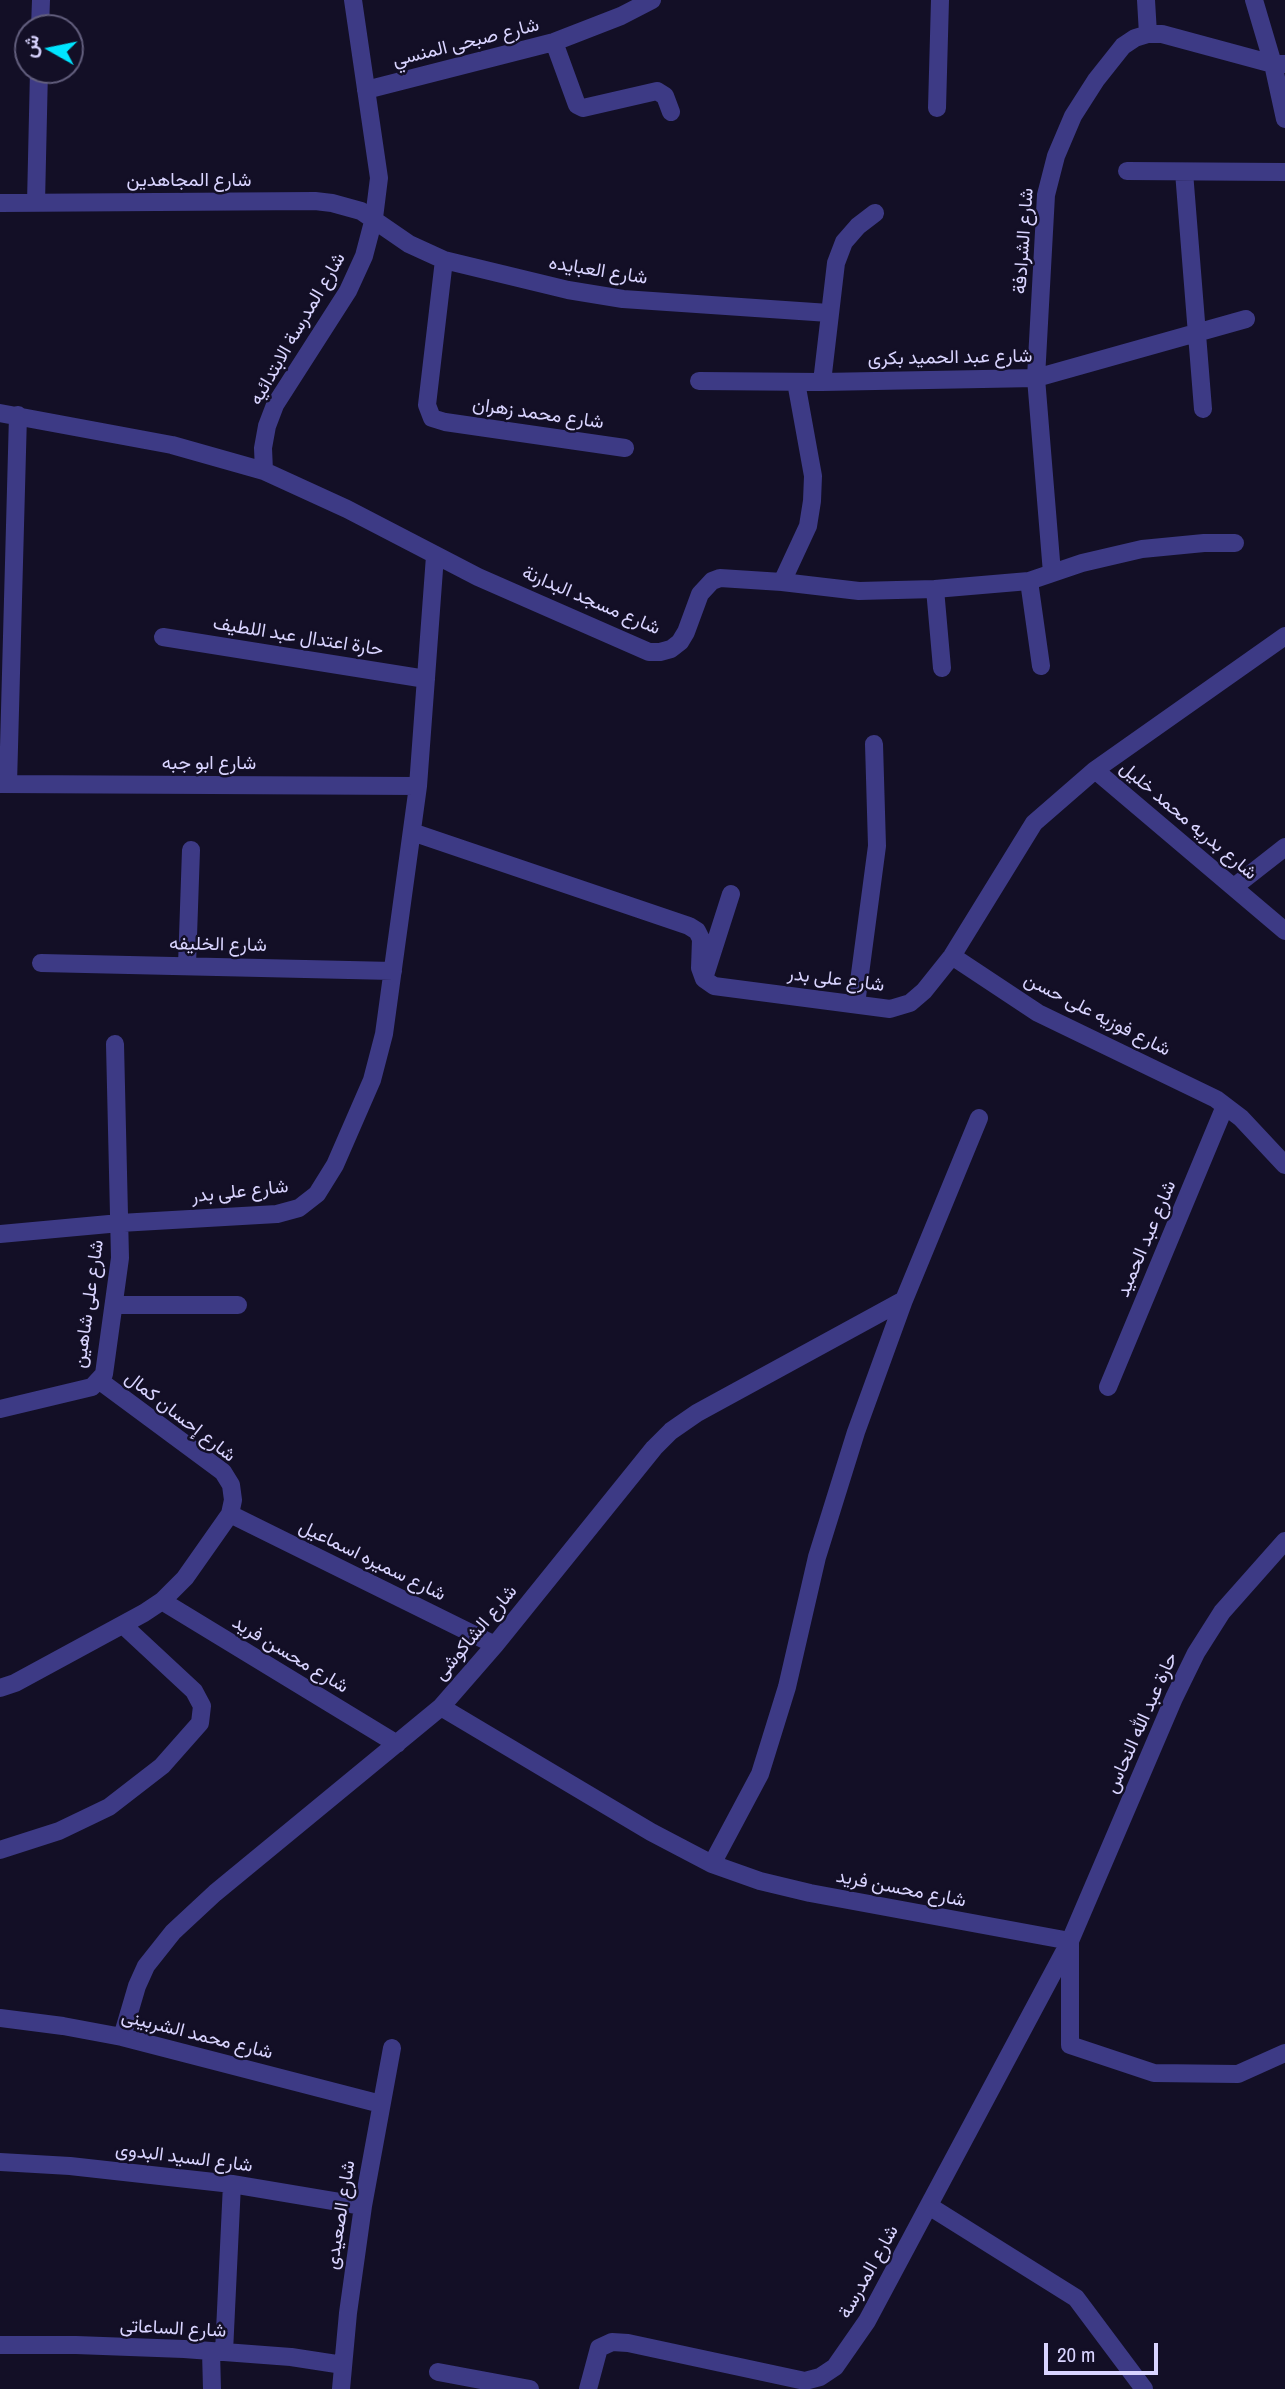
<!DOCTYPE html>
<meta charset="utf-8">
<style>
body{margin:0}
#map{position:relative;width:1285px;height:2389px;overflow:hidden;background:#130f26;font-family:"Archivo Narrow",Vazirmatn,sans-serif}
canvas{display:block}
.north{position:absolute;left:14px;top:14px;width:70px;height:70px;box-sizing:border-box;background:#130f26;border:2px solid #625e7d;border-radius:50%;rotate:279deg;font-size:19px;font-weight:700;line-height:28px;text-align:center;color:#d9d4ff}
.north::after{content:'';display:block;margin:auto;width:24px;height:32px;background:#00e5ff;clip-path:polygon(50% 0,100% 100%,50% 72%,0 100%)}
.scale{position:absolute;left:1044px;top:2343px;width:114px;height:32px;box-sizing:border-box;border:4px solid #d9d4ff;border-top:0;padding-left:9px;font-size:21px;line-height:24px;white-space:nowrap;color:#d9d4ff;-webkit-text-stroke:5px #130f26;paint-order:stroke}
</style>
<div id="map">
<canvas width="1285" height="2389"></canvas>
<div class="north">ش</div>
<div class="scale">20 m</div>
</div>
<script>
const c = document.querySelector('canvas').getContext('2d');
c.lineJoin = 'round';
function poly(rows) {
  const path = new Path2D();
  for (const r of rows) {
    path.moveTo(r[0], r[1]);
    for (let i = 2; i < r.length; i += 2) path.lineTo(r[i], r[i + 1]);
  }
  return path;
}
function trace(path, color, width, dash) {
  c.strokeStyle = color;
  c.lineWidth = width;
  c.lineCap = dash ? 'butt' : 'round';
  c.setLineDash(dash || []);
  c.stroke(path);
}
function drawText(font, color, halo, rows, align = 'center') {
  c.font = font + ' "Archivo Narrow",Vazirmatn,sans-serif';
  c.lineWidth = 5;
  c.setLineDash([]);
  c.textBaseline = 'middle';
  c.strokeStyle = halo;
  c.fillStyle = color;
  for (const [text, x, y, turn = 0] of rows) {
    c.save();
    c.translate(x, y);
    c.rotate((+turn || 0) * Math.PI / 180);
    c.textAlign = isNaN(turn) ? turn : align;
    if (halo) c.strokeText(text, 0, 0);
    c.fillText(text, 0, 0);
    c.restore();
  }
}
trace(poly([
 [1146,0,1148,34],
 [1254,0,1273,64,1285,119],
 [40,28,41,0],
 [554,42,577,105,583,108,657,91,665,96,671,112],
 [366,90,554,42,621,16,652,0],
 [937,108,940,0],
 [1127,171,1285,172],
 [1184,172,1203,409],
 [0,203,315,201,332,203,361,211,409,244,444,260,568,290,623,299,829,313],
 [36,203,39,70],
 [444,260,427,405,432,418,445,422,625,448],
 [699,381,822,382,1036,378,1246,319],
 [822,382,836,263,844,242,858,226,875,213],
 [0,413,172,445,264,471,347,509,478,577,649,652,660,652,671,649,680,642,686,632,700,594,712,581,720,578,782,582,859,591,935,589,1029,581,1082,563,1142,549,1204,543,1235,543],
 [264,471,263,448,267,426,275,405,348,291,364,256,374,218,379,178,353,0],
 [1052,573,1036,378,1046,195,1056,156,1073,116,1096,80,1123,46,1135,38,1148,34,1162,34,1273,64,1285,64],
 [1029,581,1041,666],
 [782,582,808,526,812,501,813,476,796,382],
 [935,589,942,668],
 [163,637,426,679],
 [1095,770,1285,931],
 [0,784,418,786],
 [8,784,18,415],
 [412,832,689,926,697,931,701,939,700,968,704,979,714,986,890,1009,910,1003,924,991,952,956,1034,823,1095,770,1285,636],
 [1234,887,1285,847],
 [952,956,1038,1013,1216,1099,1241,1118,1285,1165],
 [41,963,393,971],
 [187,965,191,850],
 [706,972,731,894],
 [856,1004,877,846,874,744],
 [0,1234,120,1223,277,1214,299,1208,317,1194,335,1165,372,1080,384,1034,418,786,435,556],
 [114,1305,238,1305],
 [1108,1387,1225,1106],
 [0,1409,92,1387,104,1374,120,1258,115,1044],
 [230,1514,495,1645],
 [162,1601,397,1744],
 [0,1688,15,1683,144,1613,162,1601,185,1578,230,1514,233,1500,231,1485,223,1472,100,1381],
 [441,1707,651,1832,712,1864,760,1881,810,1893,1070,1941,1070,2045,1154,2073,1238,2074,1285,2053],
 [0,1850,59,1831,109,1807,162,1766,200,1723,202,1706,194,1691,123,1625],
 [712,1864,760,1774,787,1687,817,1557,856,1432,904,1300,979,1118],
 [0,2018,63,2026,122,2037,381,2104],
 [122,2037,137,1986,146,1966,173,1932,215,1893,441,1707,495,1645,654,1448,671,1431,697,1413,904,1300],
 [0,2162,70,2166,232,2184,363,2206],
 [929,2206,1076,2298,1144,2389],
 [0,2345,76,2345,184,2349,291,2357,343,2365],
 [211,2351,212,2389],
 [224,2352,232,2184],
 [438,2372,530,2389],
 [341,2389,348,2313,363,2206,392,2048],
 [588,2389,599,2348,612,2342,628,2343,805,2381,820,2377,835,2367,867,2321,1070,1941,1174,1698,1196,1653,1222,1612,1285,1541]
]), '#3d3a85', 18);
drawText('19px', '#d9d4ff', '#130f26', [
 ["شارع صبحى المنسي",466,43,-14],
 ["شارع المجاهدين",189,181],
 ["شارع الشرادفة",1024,241,-86],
 ["شارع العبايده",598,271,9],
 ["شارع المدرسة الابتدائيه",298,329,-60],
 ["شارع عبد الحميد بكرى",950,358,-1],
 ["شارع محمد زهران",538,414,8],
 ["شارع مسجد البدارنة",591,601,23],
 ["حارة اعتدال عبد اللطيف",298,637,9],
 ["شارع ابو جبه",209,764],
 ["شارع بدريه محمد خليل",1188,821,40],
 ["شارع الخليفه",218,945,1],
 ["شارع على بدر",836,980,7],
 ["شارع فوزيه على حسن",1097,1015,27],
 ["شارع على بدر",240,1192,-6],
 ["شارع عبد الحميد",1147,1239,-67],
 ["شارع على شاهين",89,1304,-82],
 ["شارع إحسان كمال",180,1417,38],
 ["شارع سميره اسماعيل",372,1561,26],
 ["شارع الشاكوشى",476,1633,-50],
 ["شارع محسن فريد",290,1655,31],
 ["حارة عبد الله النحاس",1142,1723,-66],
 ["شارع محسن فريد",901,1889,11],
 ["شارع محمد الشربينى",197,2035,14],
 ["شارع السيد البدوى",184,2158,7],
 ["شارع الصعيدى",341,2215,-81],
 ["شارع المدرسة",869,2272,-61],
 ["شارع الساعاتى",173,2329,3]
]);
</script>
